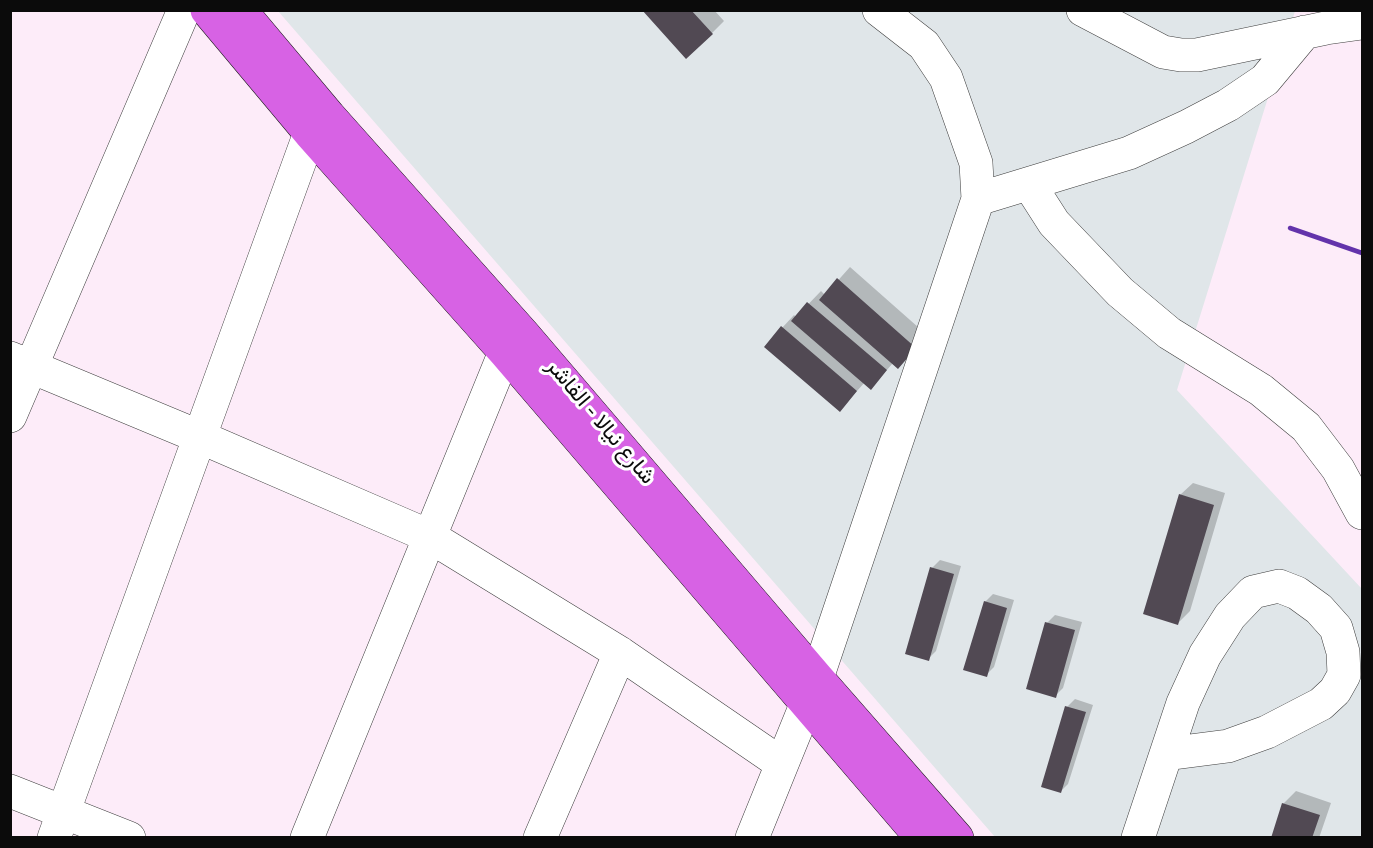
<!DOCTYPE html>
<meta charset="utf-8">
<style>
body{margin:0}
#map{position:relative;width:1373px;height:848px;overflow:hidden;background:#fdecf9;font-family:Spectral,serif}
canvas{display:block}
.frame{position:absolute;inset:0;border:12px solid #0b0b0b;pointer-events:none}
</style>
<div id="map">
<canvas width="1373" height="848"></canvas>
<div class="frame"></div>
</div>
<script>
const c = document.querySelector('canvas').getContext('2d');
c.lineJoin = 'round';
function paint(path, color) {
  c.fillStyle = color;
  c.fill(path, 'evenodd');
}
function poly(rows) {
  const path = new Path2D();
  for (const r of rows) {
    path.moveTo(r[0], r[1]);
    for (let i = 2; i < r.length; i += 2) path.lineTo(r[i], r[i + 1]);
  }
  return path;
}
function trace(path, color, width, dash) {
  c.strokeStyle = color;
  c.lineWidth = width;
  c.lineCap = dash ? 'butt' : 'round';
  c.setLineDash(dash || []);
  c.stroke(path);
}
function drawText(font, color, halo, rows, align = 'center') {
  c.font = font + ' Spectral,Vazirmatn,serif';
  c.lineWidth = 6;
  c.setLineDash([]);
  c.textBaseline = 'middle';
  c.strokeStyle = halo;
  c.fillStyle = color;
  for (const [text, x, y, turn = 0] of rows) {
    c.save();
    c.translate(x, y);
    c.rotate((+turn || 0) * Math.PI / 180);
    c.textAlign = isNaN(turn) ? turn : align;
    if (halo) c.strokeText(text, 0, 0);
    c.fillText(text, 0, 0);
    c.restore();
  }
}
paint(poly([
 [278,11,1295,11,1177,390,1362,589,1362,837,995,837]
]), '#e0e6e9');
paint(poly([
 [644,10,714,10,724,21,712,33],
 [850,267,927,335,893,363,871,388,865,382,840,410,782,328,794,315,796,317,821,291,825,295],
 [1193,483,1225,493,1190,611,1178,623,1180,495],
 [940,560,961,566,936,651,928,659,932,568],
 [993,594,1014,600,994,667,986,675,985,602],
 [1055,615,1082,622,1063,688,1055,696,1047,623],
 [1075,699,1093,705,1068,784,1060,792,1067,707],
 [1296,791,1331,803,1319,838,1273,838,1283,804]
]), '#0003');
paint(poly([
 [642,10,691,10,713,34,686,59],
 [837,278,916,348,898,369,819,300],
 [807,302,887,370,871,390,791,321],
 [781,326,857,391,840,412,764,347],
 [1179,494,1214,505,1178,625,1143,614],
 [930,567,954,574,929,661,905,654],
 [984,601,1007,608,987,677,963,670],
 [1045,622,1075,630,1056,698,1026,689],
 [1065,706,1086,712,1061,793,1041,787],
 [1282,803,1320,815,1312,838,1271,838]
]), '#514953');
const minor = poly([
 [1083,10,1163,52,1181,55,1197,55,1326,28,1362,23],
 [1029,184,1054,223,1120,292,1169,333,1261,390,1306,427,1338,469,1362,513],
 [978,199,1129,153,1186,127,1228,105,1265,80,1305,32],
 [10,358,200,437,429,536,620,653,782,764,817,678,978,199,976,163,946,78,924,45,879,10],
 [10,416,184,10],
 [1279,586,1297,593,1319,609,1336,628,1343,652,1344,675,1335,691,1321,704,1267,732,1228,746,1166,754,1183,703,1205,655,1230,616,1253,592,1279,586],
 [10,791,129,838],
 [54,838,310,133],
 [307,838,505,352],
 [540,838,620,653],
 [752,838,782,764],
 [1138,838,1166,754]
]);
const highway = poly([
 [207,10,310,133,505,352,922,838],
 [240,10,329,116,524,335,817,678,957,838]
]);
trace(minor, '#3e3e3e', 34);
trace(highway, '#1c1c1c', 34);
trace(minor, '#fff', 33);
trace(highway, '#d762e4', 33);
trace(poly([
 [1290,228,1362,253]
]), '#6333ab', 4.5);
drawText('22px', '#0b0b0b', '#fff', [
 ["شارع نيالا - الفاشر",599,423,50]
]);
</script>
